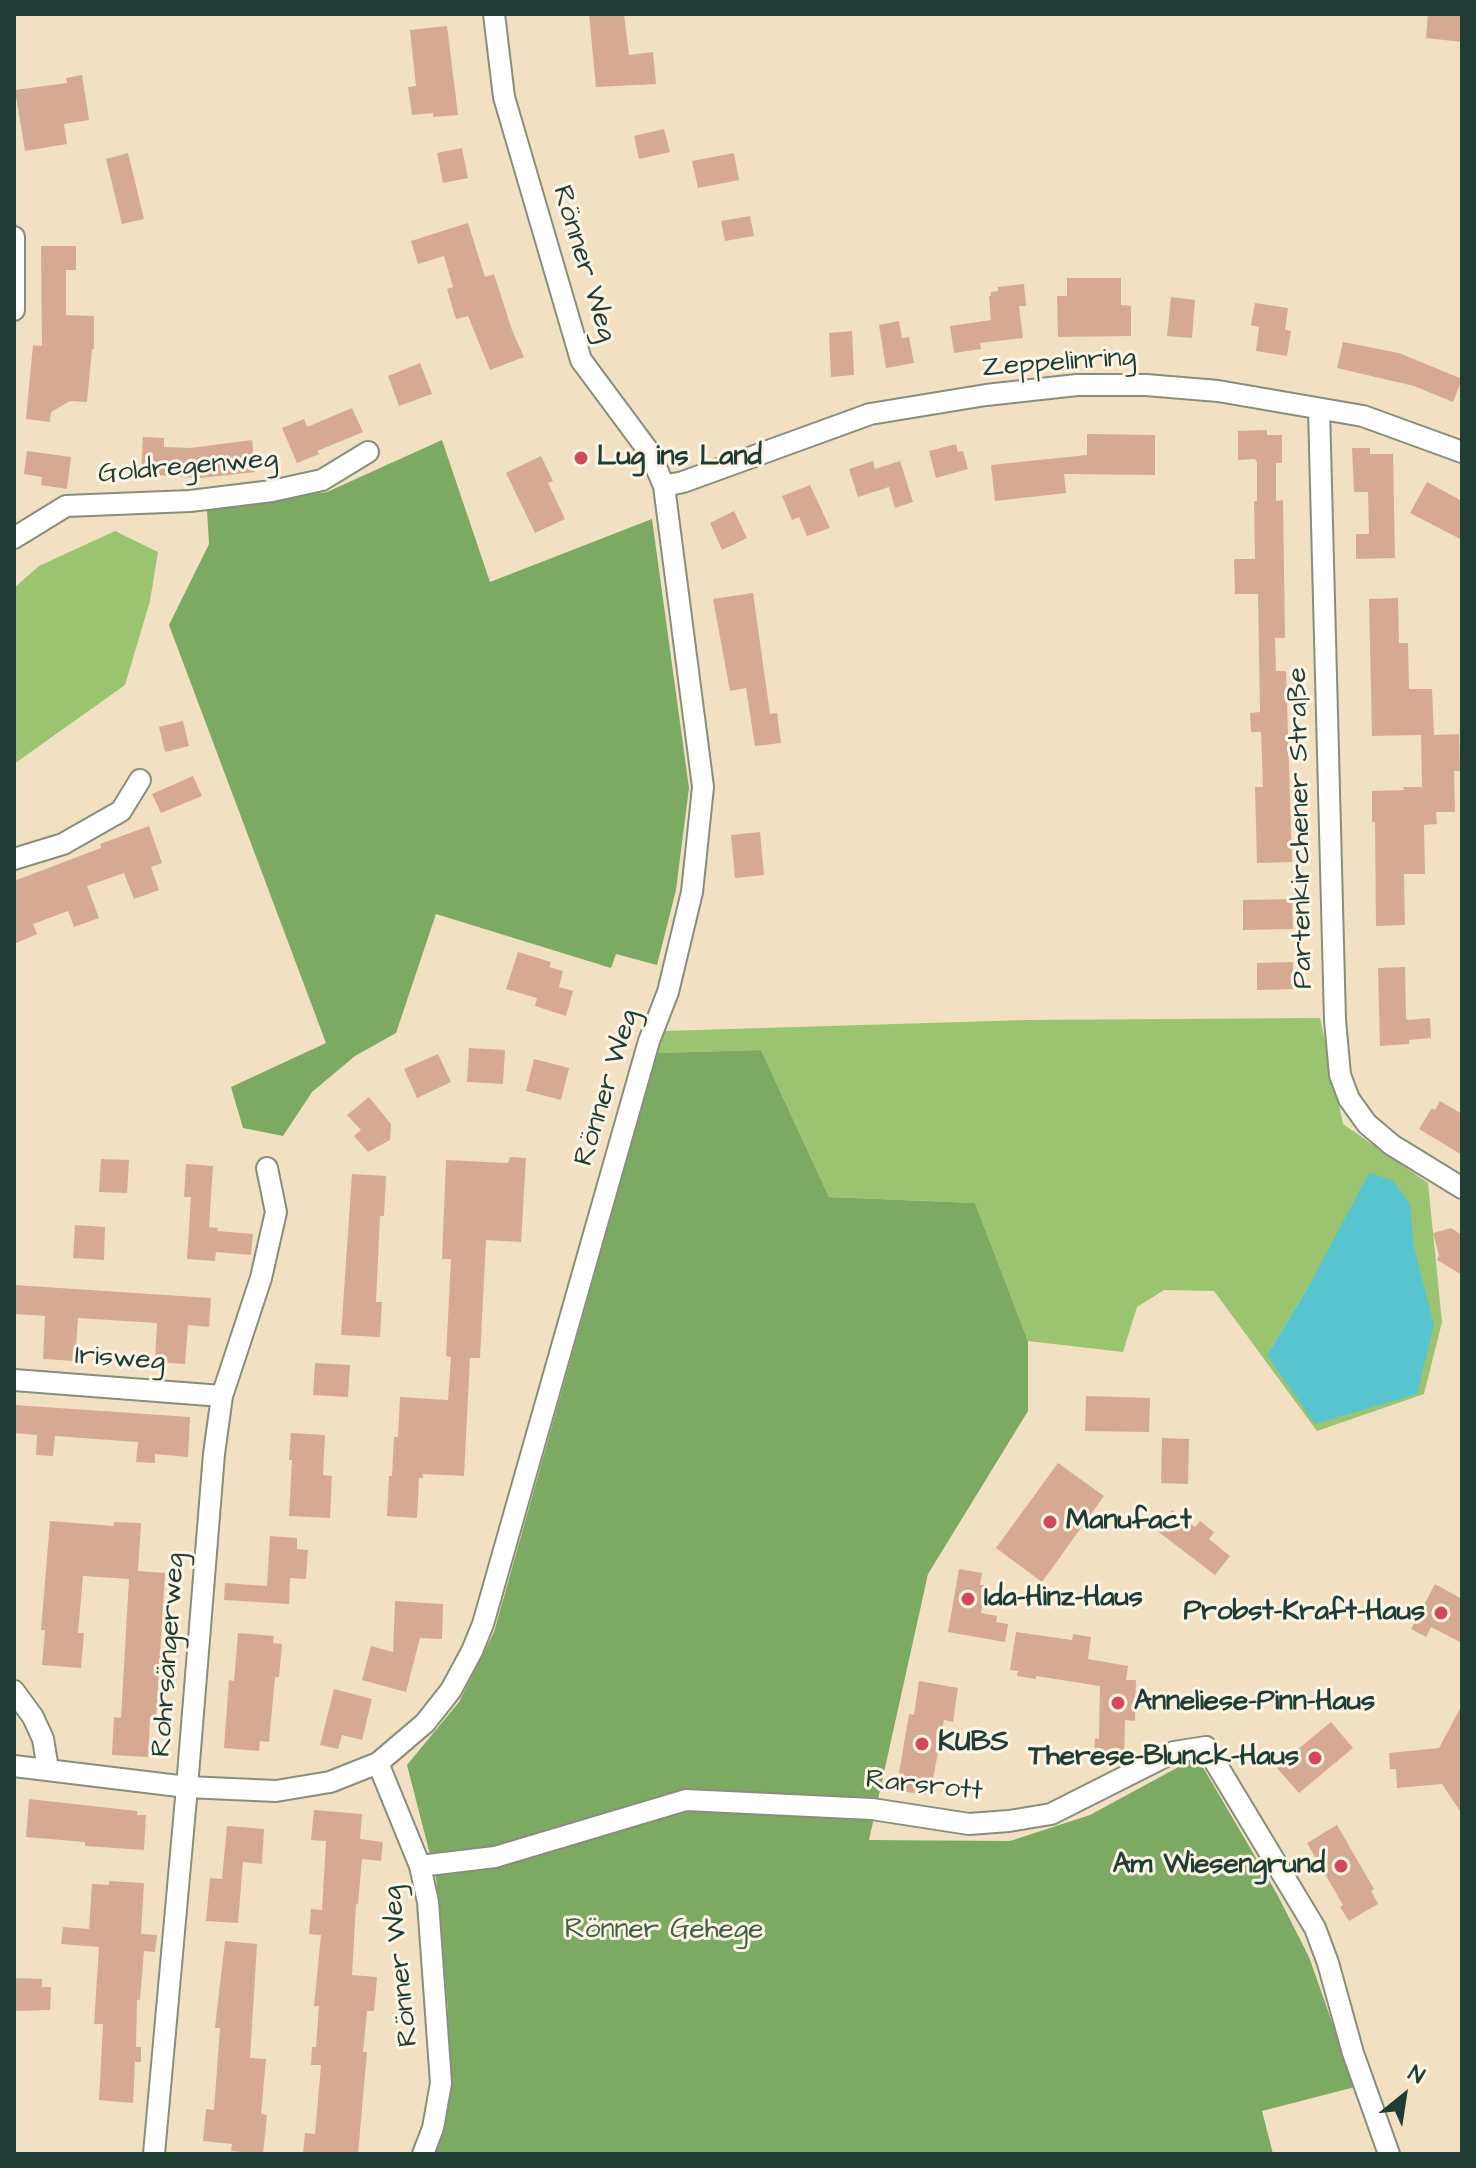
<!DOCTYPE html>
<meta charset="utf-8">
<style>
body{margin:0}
#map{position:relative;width:1476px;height:2168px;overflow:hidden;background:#f2e0c2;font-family:"Architects Daughter",sans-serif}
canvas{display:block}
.frame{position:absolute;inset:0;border:16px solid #1f3d34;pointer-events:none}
.north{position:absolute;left:1364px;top:2056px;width:80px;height:80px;-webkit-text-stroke:6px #fcf5e5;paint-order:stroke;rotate:30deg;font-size:22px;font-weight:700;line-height:32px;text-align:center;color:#1f3d34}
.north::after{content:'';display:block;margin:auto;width:28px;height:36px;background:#1f3d34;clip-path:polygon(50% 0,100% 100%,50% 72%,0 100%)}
</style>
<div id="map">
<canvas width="1476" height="2168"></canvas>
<div class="frame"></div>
<div class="north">N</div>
</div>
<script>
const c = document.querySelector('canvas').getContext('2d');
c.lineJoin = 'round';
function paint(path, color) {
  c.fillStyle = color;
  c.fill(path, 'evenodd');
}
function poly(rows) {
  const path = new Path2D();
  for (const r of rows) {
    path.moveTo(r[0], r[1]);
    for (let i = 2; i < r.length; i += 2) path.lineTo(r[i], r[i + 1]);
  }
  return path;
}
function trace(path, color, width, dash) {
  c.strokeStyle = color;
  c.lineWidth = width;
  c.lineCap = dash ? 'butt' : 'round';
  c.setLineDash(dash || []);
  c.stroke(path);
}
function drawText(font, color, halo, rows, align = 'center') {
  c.font = font + ' "Architects Daughter",sans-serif';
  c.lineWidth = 6;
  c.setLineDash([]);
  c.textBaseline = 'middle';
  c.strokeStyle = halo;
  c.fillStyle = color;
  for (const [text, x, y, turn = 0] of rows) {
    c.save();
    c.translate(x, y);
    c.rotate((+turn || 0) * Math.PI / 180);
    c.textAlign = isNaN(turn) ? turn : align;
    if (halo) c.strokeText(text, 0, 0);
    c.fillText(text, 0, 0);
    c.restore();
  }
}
paint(poly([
 [115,531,158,552,150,601,125,685,14,764,14,588,39,566],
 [1320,1018,1343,1124,1428,1183,1442,1322,1424,1394,1317,1431,1214,1291,1164,1290,1137,1307,1123,1352,1028,1341,975,1203,829,1197,761,1050,657,1053,664,1031,1027,1020],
 [1409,1204,1414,1247,1267,1355,1311,1282]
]), '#9bc470');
paint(poly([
 [442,440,490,582,652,519,689,788,676,890,657,965,616,954,611,968,436,914,396,1033,355,1056,312,1092,283,1136,243,1128,231,1087,326,1043,169,625,209,544,207,509,327,492],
 [761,1050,829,1197,975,1203,1028,1341,1028,1411,928,1574,869,1840,1010,1841,1090,1815,1197,1757,1277,1894,1309,1957,1355,2087,1262,2111,1273,2154,431,2154,449,2081,448,2009,436,1878,407,1765,459,1702,494,1632,657,1053]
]), '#7caa62');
paint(poly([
 [1369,1173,1392,1180,1410,1204,1414,1247,1434,1325,1417,1394,1315,1424,1267,1355,1311,1282]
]), '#57c4d0');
paint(poly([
 [589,14,624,14,629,55,653,52,656,84,596,87],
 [1428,14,1462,14,1462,42,1426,38],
 [447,26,458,115,433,117,433,113,412,115,408,87,416,86,410,30],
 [82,75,89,120,64,124,67,144,25,151,15,90,67,83,66,78],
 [664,129,670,152,639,159,634,136],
 [462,148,468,178,443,183,437,153],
 [128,153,144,219,122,224,106,159],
 [734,153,739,180,698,188,692,161],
 [750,216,754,236,725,241,721,221],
 [468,223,485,277,494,274,512,330,524,357,490,370,468,316,456,319,447,289,453,287,444,256,418,264,411,241],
 [41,246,76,246,76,270,66,270,66,315,94,316,94,349,92,349,87,402,70,401,51,412,50,422,26,419,33,345,42,346],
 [1067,278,1121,278,1121,305,1131,306,1131,336,1058,337,1057,296,1067,296],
 [1024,284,1026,306,1019,306,1023,338,980,343,981,349,954,353,950,326,991,320,989,296,991,296,991,292,998,291,998,287],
 [1171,297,1195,300,1192,338,1167,336],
 [1255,303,1288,308,1285,330,1291,331,1287,356,1256,351,1259,327,1251,325],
 [899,321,902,338,909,337,914,363,886,368,879,325],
 [852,331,854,375,831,377,829,333],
 [1343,342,1399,353,1462,379,1453,402,1414,386,1337,368],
 [420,363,432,394,399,406,388,376],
 [352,408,363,432,317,451,319,454,297,463,282,428,304,419,307,427],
 [1267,430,1267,435,1282,435,1282,463,1276,463,1276,501,1283,500,1285,638,1275,638,1276,671,1286,671,1292,862,1257,863,1255,787,1263,787,1261,732,1251,732,1250,713,1260,712,1258,594,1235,594,1234,559,1255,559,1254,501,1257,501,1257,463,1255,459,1238,460,1238,431],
 [1087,434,1155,435,1155,475,1064,474,1066,493,995,501,991,465,1087,455],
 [143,437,164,438,164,447,190,448,252,440,255,472,200,478,141,474],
 [956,444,958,452,963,451,968,469,936,478,929,451],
 [1352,448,1370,448,1370,454,1393,454,1395,558,1356,559,1356,534,1369,534,1368,492,1354,492],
 [27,451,71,457,67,489,41,485,42,477,24,474],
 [541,456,553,481,548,483,565,519,535,533,506,473],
 [873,461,875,469,900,461,913,502,895,508,889,487,858,497,849,469],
 [1427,482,1462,501,1462,540,1410,513],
 [810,485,830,528,807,536,799,517,792,520,782,496],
 [734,511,747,538,722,550,710,523],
 [753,593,770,714,777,713,781,743,755,746,746,688,730,691,713,599],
 [1398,598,1399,643,1408,643,1409,689,1432,689,1434,735,1459,734,1460,771,1454,771,1455,812,1436,812,1437,824,1424,825,1425,874,1404,874,1405,925,1376,926,1375,822,1372,822,1372,791,1404,790,1403,787,1422,787,1421,735,1372,736,1369,599],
 [183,721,189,746,165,752,159,727],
 [193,776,202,796,161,813,152,794],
 [149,826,162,863,151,867,159,890,134,899,124,873,87,886,99,918,74,927,68,911,33,924,37,934,14,944,14,881,101,848,100,844],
 [760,832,764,875,735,878,731,835],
 [1292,899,1293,929,1243,930,1243,900],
 [518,952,551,962,549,967,563,971,559,987,573,991,566,1016,535,1006,537,998,506,989],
 [1293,962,1294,989,1257,990,1257,963],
 [1405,967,1406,1018,1407,1020,1430,1018,1431,1038,1409,1040,1409,1044,1380,1046,1378,968],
 [469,1048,505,1050,503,1084,467,1082],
 [438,1054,451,1082,417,1098,404,1069],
 [534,1059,569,1068,561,1100,526,1091],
 [369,1097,391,1124,390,1140,368,1152,354,1136,361,1130,347,1115],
 [1440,1101,1462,1114,1462,1155,1419,1129,1432,1108,1435,1110],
 [510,1157,526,1158,521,1242,486,1240,480,1358,470,1358,464,1476,423,1474,423,1478,419,1478,417,1518,387,1516,389,1476,392,1476,394,1437,398,1437,400,1397,448,1400,451,1357,446,1356,451,1259,442,1259,446,1160,508,1163],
 [101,1159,129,1160,127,1193,99,1192],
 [186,1164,213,1166,209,1227,218,1228,217,1231,253,1234,251,1255,216,1252,215,1261,187,1259,191,1197,184,1197],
 [352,1174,386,1176,384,1216,380,1216,376,1302,382,1302,380,1337,341,1335],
 [75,1225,105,1227,104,1260,73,1258],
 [1451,1228,1462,1235,1462,1275,1437,1260,1439,1255,1433,1233],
 [14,1285,211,1298,209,1327,188,1325,185,1364,155,1362,157,1323,78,1318,75,1361,43,1359,45,1316,14,1314],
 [315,1363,350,1365,348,1397,313,1395],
 [1086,1396,1150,1398,1149,1432,1085,1431],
 [14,1405,190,1417,188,1457,155,1454,155,1463,136,1462,138,1442,55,1436,53,1456,36,1455,37,1435,14,1433],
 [291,1433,325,1435,323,1475,332,1476,330,1518,289,1516,292,1460,289,1460],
 [1162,1438,1189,1439,1188,1484,1161,1483],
 [1058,1463,1104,1496,1042,1582,996,1548],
 [1172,1510,1195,1527,1200,1521,1214,1532,1209,1539,1230,1556,1215,1575,1156,1530],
 [50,1521,114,1526,114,1522,141,1523,138,1571,165,1573,156,1720,150,1719,148,1757,112,1755,114,1717,121,1718,129,1579,83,1576,78,1633,84,1633,81,1668,42,1665,45,1630,41,1630],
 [270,1536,297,1538,297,1549,308,1550,306,1579,290,1578,289,1604,224,1600,225,1583,267,1586],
 [959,1569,982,1573,980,1585,986,1585,981,1613,997,1616,996,1622,1008,1624,1005,1642,948,1632],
 [1435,1584,1462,1599,1462,1643,1431,1627,1426,1637,1411,1629],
 [395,1601,443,1604,442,1639,420,1638,406,1692,362,1680,371,1646,393,1652],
 [1016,1632,1072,1640,1073,1634,1091,1637,1088,1659,1128,1666,1126,1680,1136,1680,1135,1721,1125,1720,1124,1758,1094,1757,1095,1738,1099,1739,1100,1686,1036,1676,1036,1679,1017,1676,1018,1671,1010,1670],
 [238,1633,274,1636,273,1643,282,1644,279,1677,275,1677,269,1742,260,1741,259,1751,224,1748,229,1680,234,1681],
 [919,1681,958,1688,953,1722,944,1720,933,1779,929,1778,926,1795,901,1791,904,1774,899,1773,909,1714,914,1715],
 [334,1689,372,1699,362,1740,342,1735,338,1749,320,1745],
 [1462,1705,1462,1814,1442,1784,1397,1788,1396,1769,1390,1769,1389,1753,1439,1748],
 [1331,1722,1353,1748,1299,1793,1276,1767],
 [29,1799,137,1811,137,1815,146,1815,144,1850,85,1846,85,1842,26,1837],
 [314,1810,362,1814,360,1839,383,1842,381,1861,362,1859,358,1904,356,1904,352,1975,377,1977,374,2011,367,2011,363,2052,367,2052,358,2154,303,2154,305,2133,315,2134,321,2065,311,2065,312,2047,316,2047,319,2006,314,2006,321,1935,309,1934,311,1909,322,1910,326,1841,311,1840],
 [1337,1825,1374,1889,1371,1891,1378,1904,1349,1921,1340,1907,1343,1905,1307,1843],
 [227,1826,264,1829,262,1864,243,1862,238,1923,206,1921,210,1878,222,1879],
 [109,1881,144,1883,141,1934,157,1935,155,1952,144,1951,140,2000,137,2000,136,2047,141,2047,141,2062,135,2062,133,2103,99,2100,103,2024,94,2024,99,1947,61,1944,63,1927,89,1929,92,1884,109,1885],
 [225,1941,257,1944,250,2058,266,2059,261,2114,267,2115,263,2154,231,2151,232,2144,203,2141,206,2109,214,2110,220,2028,215,2028],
 [14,1978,42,1979,42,1987,51,1987,50,2010,14,2011]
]), '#d6aa92');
const minor = poly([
 [14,237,14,310],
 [1319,409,1335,1020,1340,1075,1349,1099,1367,1124,1392,1145,1462,1188],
 [664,486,683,482,870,414,986,395,1077,385,1146,385,1218,391,1363,416,1462,452],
 [14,538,66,506,190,501,272,491,322,480,368,452],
 [14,859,63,844,121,811,140,780],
 [14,1380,222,1396],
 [14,1691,33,1717,43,1739,48,1769],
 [378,1763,420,1866,428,1902,441,2083,433,2128,423,2154],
 [14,1766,187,1787,276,1791,330,1782,378,1763,425,1723,451,1690,472,1651,483,1624,649,1041,668,992,692,892,703,787,664,486,650,453,581,360,504,97,494,14],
 [420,1866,495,1857,686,1800,872,1809,969,1824,1009,1821,1051,1814,1174,1752,1206,1747,1315,1928,1328,1963,1353,2053,1389,2154],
 [154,2154,187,1787,214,1454,222,1396,261,1278,276,1212,267,1168]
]);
trace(minor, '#888e7b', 24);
trace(minor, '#fff', 20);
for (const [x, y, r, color] of [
 [581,458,8,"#d1495b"],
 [1050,1522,8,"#d1495b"],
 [968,1599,8,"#d1495b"],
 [1441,1613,8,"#d1495b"],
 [1118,1703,8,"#d1495b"],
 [922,1744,8,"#d1495b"],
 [1315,1758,8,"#d1495b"],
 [1341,1866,8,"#d1495b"]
]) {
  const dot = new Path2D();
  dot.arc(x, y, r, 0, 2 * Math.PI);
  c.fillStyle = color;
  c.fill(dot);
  trace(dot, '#fcf5e5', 3);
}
drawText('28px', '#1f3d34', '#fcf5e5', [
 ["Rönner Weg",583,264,73],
 ["Zeppelinring",1059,364,-4],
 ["Goldregenweg",188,468,-5],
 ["Partenkirchener Straße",1302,828,-91],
 ["Rönner Weg",608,1088,-73],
 ["Irisweg",120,1360,4],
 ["Rohrsängerweg",170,1655,-86],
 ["Rarsrott",924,1787,6],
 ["Rönner Weg",402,1966,-96]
]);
drawText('bold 28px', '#1f3d34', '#fcf5e5', [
 ["Lug ins Land",597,458],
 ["Manufact",1066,1522],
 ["Ida-Hinz-Haus",984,1599],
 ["Probst-Kraft-Haus",1425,1613,"right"],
 ["Anneliese-Pinn-Haus",1134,1703],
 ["KUBS",938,1744],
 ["Therese-Blunck-Haus",1299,1758,"right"],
 ["Am Wiesengrund",1325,1866,"right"]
], 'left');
drawText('28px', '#3e5f43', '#fcf5e5', [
 ["Rönner Gehege",664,1931]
]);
</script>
